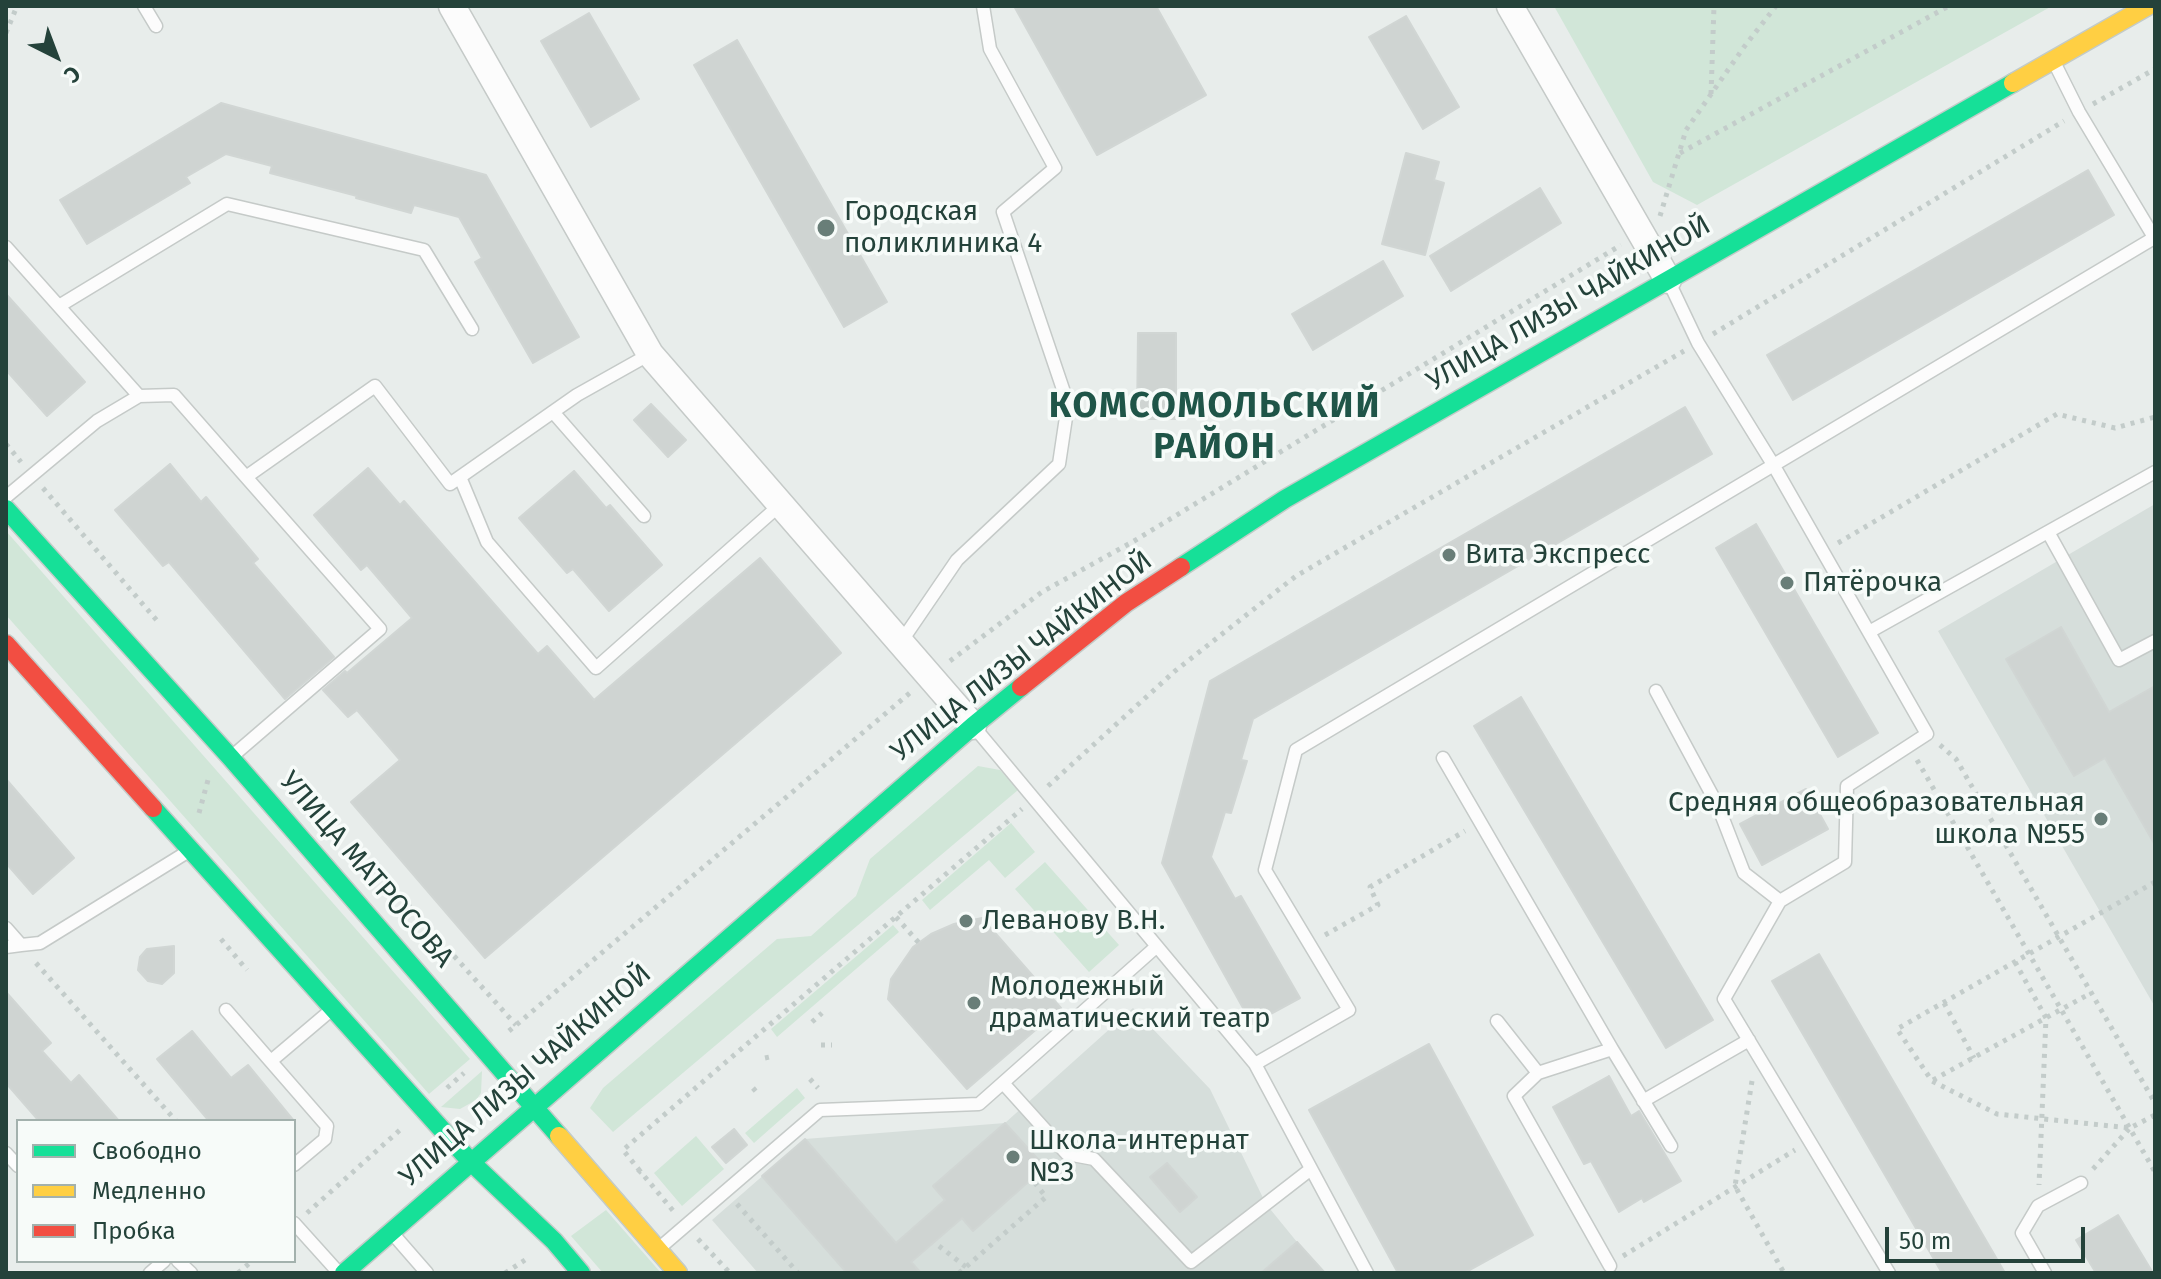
<!DOCTYPE html>
<meta charset="utf-8">
<style>
body{margin:0}
#map{position:relative;width:2161px;height:1279px;overflow:hidden;background:#e8edeb;font-family:"Fira Sans",sans-serif}
canvas{display:block}
.frame{position:absolute;inset:0;border:8px solid #24423a;pointer-events:none}
.legend{position:absolute;left:16px;top:1119px;width:280px;height:144px;box-sizing:border-box;background:#f7fbf9;border:2px solid #a3b1ad;margin:0;padding:10px 14px;list-style:none;font-size:24px;color:#24423a}
.legend li{display:flex;align-items:center;gap:16px;height:40px}
.legend b{width:40px;border:2px solid #a3b1ad}
.north{position:absolute;left:16px;top:16px;width:80px;height:80px;-webkit-text-stroke:6px #f7fbf9;paint-order:stroke;rotate:138deg;font-size:22px;font-weight:700;line-height:32px;text-align:center;color:#24423a}
.north::after{content:'';display:block;margin:auto;width:28px;height:36px;background:#24423a;clip-path:polygon(50% 0,100% 100%,50% 72%,0 100%)}
.scale{position:absolute;left:1885px;top:1227px;width:200px;height:36px;box-sizing:border-box;border:4px solid #24423a;border-top:0;padding-left:10px;font-size:24px;line-height:28px;white-space:nowrap;color:#24423a;-webkit-text-stroke:6px #f7fbf9;paint-order:stroke}
</style>
<div id="map">
<canvas width="2161" height="1279"></canvas>
<div class="frame"></div>
<ul class="legend">
<li><b style="height:10px;background:#16e098"></b>Свободно</li>
<li><b style="height:10px;background:#ffcf43"></b>Медленно</li>
<li><b style="height:10px;background:#f24e42"></b>Пробка</li>
</ul>
<div class="north">С</div>
<div class="scale">50 m</div>
</div>
<script>
const c = document.querySelector('canvas').getContext('2d');
c.lineJoin = 'round';
function paint(path, color) {
  c.fillStyle = color;
  c.fill(path, 'evenodd');
}
function poly(rows) {
  const path = new Path2D();
  for (const r of rows) {
    path.moveTo(r[0], r[1]);
    for (let i = 2; i < r.length; i += 2) path.lineTo(r[i], r[i + 1]);
  }
  return path;
}
function trace(path, color, width, dash) {
  c.strokeStyle = color;
  c.lineWidth = width;
  c.lineCap = dash ? 'butt' : 'round';
  c.setLineDash(dash || []);
  c.stroke(path);
}
function drawText(font, color, halo, rows, align = 'center') {
  c.font = font + ' "Fira Sans",sans-serif';
  c.lineWidth = 7;
  c.setLineDash([]);
  c.textBaseline = 'middle';
  c.strokeStyle = halo;
  c.fillStyle = color;
  for (const [text, x, y, turn = 0] of rows) {
    c.save();
    c.translate(x, y);
    c.rotate((+turn || 0) * Math.PI / 180);
    c.textAlign = isNaN(turn) ? turn : align;
    if (halo) c.strokeText(text, 0, 0);
    c.fillText(text, 0, 0);
    c.restore();
  }
}
paint(poly([
 [2155,504,2155,1007,1938,631],
 [1133,1008,1210,1089,1266,1204,1297,1242,1260,1273,758,1273,712,1220,805,1139,1005,1123]
]), '#d6dedb');
paint(poly([
 [1554,6,2052,6,1697,205,1653,182],
 [6,531,470,1059,429,1094,6,615],
 [978,766,1000,770,1018,790,613,1132,590,1108,603,1088,777,939,811,936,856,896,870,859],
 [1011,823,1035,852,1005,878,989,860,930,910,922,900],
 [1045,862,1119,945,1089,972,1015,889],
 [893,925,899,932,777,1037,771,1029],
 [482,1071,481,1093,476,1100,460,1109,441,1107],
 [797,1088,805,1098,754,1143,745,1133],
 [696,1136,724,1169,682,1206,654,1173],
 [606,1210,661,1273,603,1273,571,1236]
]), '#d1e6d8');
const building = poly([
 [1014,6,1156,6,1206,95,1097,155,1014,6],
 [589,13,639,99,591,127,541,41,589,13],
 [1406,16,1459,107,1423,129,1369,37,1406,16],
 [737,40,887,302,844,327,694,65,737,40],
 [221,103,486,175,579,337,533,363,475,262,482,258,459,217,414,205,411,213,356,198,357,196,270,173,272,166,226,154,186,177,190,183,87,244,60,200,221,103],
 [1406,153,1439,162,1434,180,1444,183,1425,255,1382,244,1406,153],
 [2088,170,2114,215,1793,400,1767,355,2088,170],
 [1540,188,1561,223,1451,291,1430,256,1540,188],
 [1383,261,1403,296,1313,350,1292,314,1383,261],
 [6,294,85,382,47,416,6,370,6,294],
 [1138,333,1176,333,1176,419,1137,419,1138,333],
 [651,404,686,440,668,457,634,420,651,404],
 [1685,407,1712,454,1253,719,1241,760,1247,761,1231,813,1225,812,1211,857,1235,899,1241,896,1300,998,1252,1024,1162,863,1210,681,1685,407],
 [170,464,201,502,206,497,258,559,253,563,334,657,285,699,169,562,163,566,115,510,170,464],
 [368,468,400,505,404,501,538,654,547,646,594,700,760,558,841,653,485,958,351,802,400,760,357,710,348,717,323,690,345,671,347,673,412,618,367,565,361,570,314,515,368,468],
 [574,471,606,508,610,505,662,565,609,611,573,569,567,573,519,518,574,471],
 [1756,524,1878,733,1838,757,1716,548,1756,524],
 [2061,627,2109,712,2155,686,2155,845,2105,758,2074,776,2006,659,2061,627],
 [1521,697,1713,1020,1666,1048,1474,726,1521,697],
 [6,779,74,858,33,894,6,863,6,779],
 [1806,789,1828,829,1762,865,1740,824,1806,789],
 [982,918,1061,1008,967,1089,888,999,891,979,913,947,931,934,954,924,982,918],
 [174,946,174,973,162,984,148,981,138,970,140,957,147,949,174,946],
 [1819,954,2005,1273,1942,1273,1772,981,1819,954],
 [6,992,51,1043,42,1051,71,1083,79,1075,119,1121,39,1121,6,1083,6,992],
 [192,1031,231,1078,248,1065,294,1121,209,1121,157,1059,192,1031],
 [1429,1044,1533,1235,1464,1273,1398,1273,1309,1110,1429,1044],
 [1609,1076,1631,1116,1639,1111,1681,1181,1644,1202,1642,1198,1619,1212,1591,1161,1584,1164,1553,1107,1609,1076],
 [1005,1123,1045,1167,973,1231,962,1218,911,1262,921,1273,847,1273,762,1176,805,1139,896,1243,945,1200,933,1186,1005,1123],
 [734,1129,747,1145,726,1163,712,1147,734,1129],
 [1167,1163,1197,1197,1180,1212,1150,1177,1167,1163],
 [2118,1215,2153,1273,2096,1273,2076,1240,2118,1215],
 [1297,1242,1325,1273,1261,1273,1297,1242]
]);
paint(building, '#cfd4d2');
trace(building, '#d1d6d4', 2);
const lane = poly([
 [144,6,156,26],
 [2055,64,2079,112,2155,239],
 [6,247,139,396],
 [1669,282,1698,343,1774,466,1927,734,1847,786,1845,862,1780,901,1724,999,1889,1273],
 [59,306,227,204,424,250,472,329],
 [553,412,644,516],
 [460,477,487,542,596,668,781,504],
 [6,497,97,421,139,396,174,395,246,477,375,386,450,484,577,395,650,354],
 [2048,532,2119,660,2155,641],
 [1869,632,2155,472],
 [901,642,957,560,1059,464,1068,404,1003,212,1055,168,990,49,983,6],
 [1656,691,1718,806,1744,873,1780,901],
 [975,728,1255,1064,1349,1010,1265,870,1296,750,2154,238],
 [236,753,380,629,246,477],
 [1443,758,1612,1049],
 [6,928,21,945,6,947],
 [21,945,40,943,184,854],
 [226,1010,327,1126,325,1139,294,1165],
 [1497,1021,1538,1073],
 [271,1061,330,1011],
 [1255,1064,1367,1273],
 [1003,1083,1067,1154,1094,1159,1191,1262,1311,1169],
 [1643,1101,1749,1040],
 [6,1153,18,1166],
 [294,1223,339,1273],
 [393,1234,427,1273],
 [663,1245,820,1110,979,1104,1156,947],
 [178,1261,191,1273],
 [1610,1266,1514,1096,1538,1073,1612,1049,1671,1146],
 [150,1273,164,1261],
 [2045,1273,2022,1233,2038,1206,2081,1183]
]);
const street = poly([
 [452,6,650,354,973,726],
 [1510,6,1668,280]
]);
const fast = poly([
 [6,509,231,758,559,1136],
 [1181,567,1285,499,2013,83],
 [153,808,471,1162,554,1241,581,1273],
 [344,1273,973,726,1021,687]
]);
const slow = poly([
 [2013,83,2148,6],
 [559,1136,678,1273]
]);
const jam = poly([
 [6,644,153,808],
 [1021,687,1126,603,1181,567]
]);
trace(lane, '#c5cac8', 15);
trace(street, '#c5cac8', 29);
trace(fast, '#c3cbc8', 21);
trace(slow, '#c3cbc8', 21);
trace(jam, '#c3cbc8', 21);
trace(poly([
 [6,33,17,6],
 [1711,94,1714,6],
 [2093,104,2155,69],
 [1680,153,1949,6],
 [1660,216,1686,130,1744,47,1776,6],
 [1713,334,2064,121],
 [6,444,21,462],
 [43,488,159,623],
 [1838,543,2057,414,2115,428,2155,417],
 [950,661,1042,592,1134,541,1621,245],
 [1940,745,1956,759,2155,1103],
 [1917,760,2155,1172],
 [1048,786,1175,671,1296,576,1684,351],
 [199,813,208,780],
 [2155,882,1897,1029,1932,1081,1997,1114,2130,1128,2155,1115],
 [394,889,516,1025],
 [896,917,919,943],
 [1325,935,1378,905,1370,887,1465,831],
 [221,939,247,970],
 [2015,962,2046,1018,2039,1185],
 [36,963,176,1121],
 [1944,1003,1974,1058],
 [812,1022,822,1013],
 [509,1031,911,692],
 [821,1045,832,1045],
 [765,1058,774,1056],
 [810,1079,818,1088],
 [1933,1080,2091,993],
 [1752,1081,1735,1186,1784,1273],
 [447,1088,464,1073],
 [753,1088,759,1095],
 [2093,1169,2129,1129],
 [640,1171,623,1150,1022,809],
 [638,1173,640,1171,675,1213],
 [737,1204,798,1273],
 [307,1213,401,1129],
 [698,1239,730,1273],
 [939,1246,966,1267],
 [1623,1256,1795,1150],
 [238,1273,252,1261],
 [505,1273,525,1260],
 [959,1273,1046,1197,1035,1183,1054,1166]
]), '#c3ccca', 5, [4, 6]);
trace(lane, '#fcfcfc', 12);
trace(street, '#fcfcfc', 26);
trace(fast, '#16e098', 18);
trace(slow, '#ffcf43', 18);
trace(jam, '#f24e42', 18);
for (const [x, y, r, color] of [
 [826,228,10,"#697e78"],
 [1449,555,8,"#697e78"],
 [1787,583,8,"#697e78"],
 [2101,819,8,"#697e78"],
 [966,921,8,"#697e78"],
 [974,1003,8,"#697e78"],
 [1013,1157,8,"#697e78"]
]) {
  const dot = new Path2D();
  dot.arc(x, y, r, 0, 2 * Math.PI);
  c.fillStyle = color;
  c.fill(dot);
  trace(dot, '#f7fbf9', 3);
}
drawText('28px', '#24423a', '#f7fbf9', [
 ["Городская",844,212],
 ["поликлиника 4",844,244],
 ["Вита Экспресс",1465,555],
 ["Пятёрочка",1803,583],
 ["Средняя общеобразовательная",2085,803,"right"],
 ["школа №55",2085,835,"right"],
 ["Леванову В.Н.",982,921],
 ["Молодежный",990,987],
 ["драматический театр",990,1019],
 ["Школа-интернат",1029,1141],
 ["№3",1029,1173]
], 'left');
drawText('28px', '#24423a', '#f7fbf9', [
 ["УЛИЦА ЛИЗЫ ЧАЙКИНОЙ",1569,304,-30],
 ["УЛИЦА ЛИЗЫ ЧАЙКИНОЙ",1022,657,-38],
 ["УЛИЦА МАТРОСОВА",366,870,49],
 ["УЛИЦА ЛИЗЫ ЧАЙКИНОЙ",526,1076,-41]
]);
c.letterSpacing = '2px';
drawText('bold 36px', '#1f5548', '#f7fbf9', [
 ["КОМСОМОЛЬСКИЙ",1215,407],
 ["РАЙОН",1215,448]
]);
c.letterSpacing = '0px';
</script>
